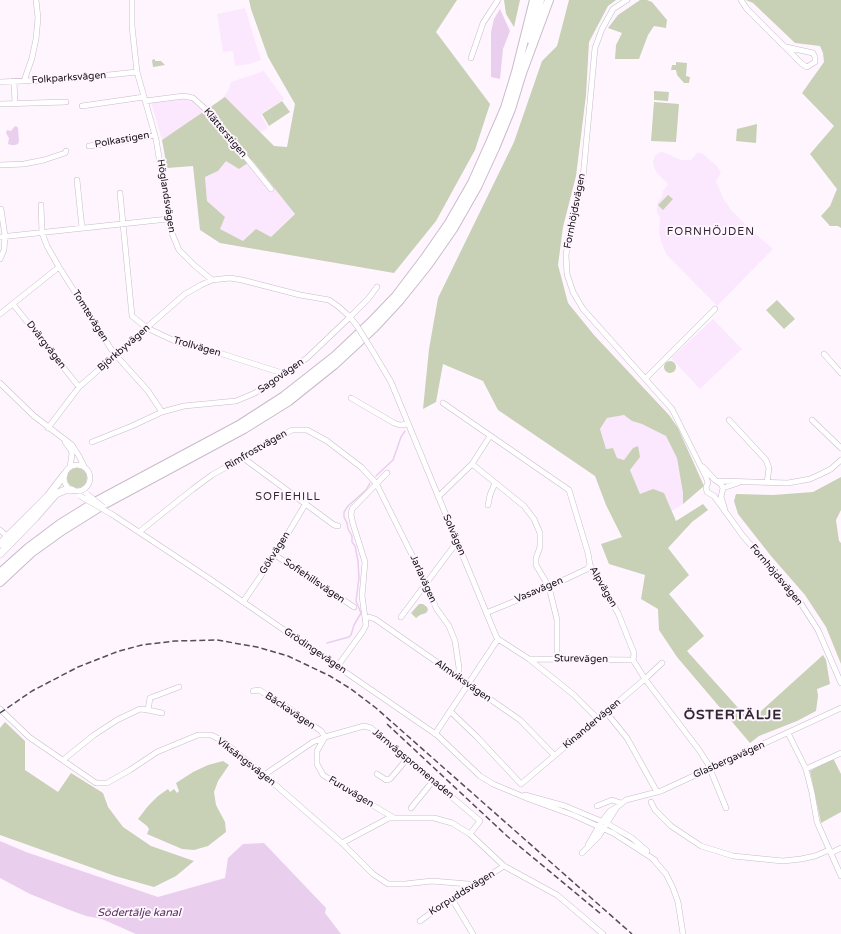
<!DOCTYPE html>
<meta charset="utf-8">
<style>
body{margin:0}
canvas{display:block;background:#fef5ff}
</style>
<canvas width="841" height="934"></canvas>
<script>
const c = document.querySelector('canvas').getContext('2d');
c.lineJoin = 'round';
function paint(path, color) {
  c.fillStyle = color;
  c.fill(path, 'evenodd');
}
function poly(rows) {
  const path = new Path2D();
  for (const r of rows) {
    if (r.length === 3) {
      path.moveTo(r[0] + r[2], r[1]);
      path.arc(r[0], r[1], r[2], 0, 2 * Math.PI);
      continue;
    }
    path.moveTo(r[0], r[1]);
    for (let i = 2; i < r.length; i += 2) path.lineTo(r[i], r[i + 1]);
  }
  return path;
}
function trace(path, color, width, dash) {
  c.strokeStyle = color;
  c.lineWidth = width;
  c.lineCap = dash ? 'butt' : 'round';
  c.setLineDash(dash || []);
  c.stroke(path);
}
function drawText(font, color, halo, rows, align = 'center') {
  c.font = font + ' "Varela Round",sans-serif';
  c.lineWidth = 4;
  c.setLineDash([]);
  c.textBaseline = 'middle';
  c.strokeStyle = halo;
  c.fillStyle = color;
  for (const [text, x, y, turn = 0] of rows) {
    c.save();
    c.translate(x, y);
    c.rotate((+turn || 0) * Math.PI / 180);
    c.textAlign = isNaN(turn) ? turn : align;
    if (halo) c.strokeText(text, 0, 0);
    c.fillText(text, 0, 0);
    c.restore();
  }
}
paint(poly([
 [245,8,261,60,250,64,235,66,233,51,223,52,217,14],
 [264,71,284,99,261,114,268,128,239,143,211,109,225,95,229,89,231,82],
 [186,97,193,100,204,112,162,140,151,102],
 [663,152,681,160,691,160,698,152,703,154,717,166,721,173,716,181,723,198,732,211,750,229,773,249,717,306,666,254,662,244,659,234,660,217,657,213,657,208,658,202,662,197,663,191,668,184,657,173,654,167,653,162,655,156,658,153],
 [226,160,252,160,295,213,271,237,243,241,219,229,225,217,207,201,205,177,218,171],
 [713,319,742,349,700,389,671,358],
 [624,415,632,421,642,424,666,436,677,458,683,493,683,504,672,511,664,493,640,494,630,470,640,457,633,448,624,460,617,458,613,448,606,449,600,429,607,418]
]), '#fce8fe');
paint(poly([
 [249,0,457,0,436,32,490,104,475,150,436,221,394,273,220,243,200,230,193,166,167,168,162,140,225,97,274,146,287,147,295,104,268,57,251,9],
 [252,160,295,214,271,237,256,229,243,241,220,229,225,217,207,201,205,177,218,171,226,161,239,169],
 [504,0,520,0,514,27,506,14],
 [569,0,616,0,608,6,589,42,586,95,576,176,563,227,558,265,568,303,594,335,669,415,678,428,704,486,683,504,683,493,677,458,666,436,642,424,632,421,624,415,607,418,600,429,606,449,613,448,617,458,624,460,633,448,638,446,640,457,630,470,640,494,653,489,664,493,676,521,703,504,708,510,692,522,668,548,689,575,669,594,704,636,687,651,750,721,823,655,826,660,830,684,817,689,818,696,816,711,797,721,759,736,750,743,677,657,659,630,658,609,641,599,645,575,609,564,601,544,622,537,606,505,595,476,498,410,483,381,443,364,436,402,423,409,429,349,438,298,514,142,542,61,557,46],
 [640,0,647,0,652,2,667,20,666,28,654,26,648,35,639,59,615,59,616,45,622,33,608,28,618,15],
 [746,0,841,0,841,228,838,226,830,226,821,216,830,206,837,189,810,154,834,126,802,93,824,62,823,53,820,46,795,43,753,3],
 [155,59,155,61,161,61,165,65,153,67,152,60],
 [676,62,687,63,686,76,690,77,689,83,684,83,677,75,676,70,671,70,672,65,676,65],
 [654,91,669,92,668,101,654,100],
 [282,101,290,112,269,126,262,114],
 [654,102,679,104,676,142,651,141],
 [757,124,756,143,736,141,737,129],
 [668,195,673,199,663,210,658,205],
 [777,300,795,319,784,329,766,310],
 [670,367,6],
 [77,478,10],
 [841,477,841,510,836,520,839,541,841,543,841,664,826,627,805,595,771,556,738,514,734,501,736,494,773,495,813,492],
 [419,604,423,604,427,607,428,610,426,613,420,615,416,618,411,613],
 [5,722,25,741,25,770,58,792,71,773,103,793,108,807,123,827,151,846,194,861,176,876,154,887,115,876,0,835,0,728],
 [833,758,841,774,841,812,821,823,810,771],
 [223,761,229,765,218,781,214,792,216,805,225,822,226,832,208,846,194,850,182,849,147,834,149,829,147,826,138,819,148,806,158,796,168,789,170,792,174,789,177,793,179,791,176,783,193,772,208,765]
]), '#c8d1b5');
paint(poly([
 [500,9,510,31,503,49,500,79,491,77,491,32,494,19],
 [16,126,18,128,19,141,18,144,15,145,11,145,8,144,9,138,6,133,7,130,11,131,14,127],
 [0,841,26,852,158,897,225,878,228,858,243,844,264,843,326,908,325,913,341,934,136,934,102,919,86,916,67,909,30,894,0,878]
]), '#eaceed');
trace(poly([
 [376,476,393,460,401,437,405,431],
 [327,643,349,637,351,635,354,625,361,613,356,601,359,578,358,561,355,546,352,542,352,536,348,529,347,523,344,517,344,512,348,506,366,490,370,483]
]), '#eaceed', 1.5);
const minor = poly([
 [132,0,132,26,137,72,156,139,171,231,179,250,194,265,212,280],
 [627,0,613,9,602,29,595,48,583,178,569,237,566,255,567,274,573,292,583,309,672,409,706,477,708,483,706,487,707,492,714,496,743,536,798,599,818,630,841,683],
 [741,0,747,9,802,64,807,67,815,62,815,57,813,53,786,47],
 [471,58,483,23,498,0],
 [14,81,15,103],
 [24,81,32,58,36,39,38,18,36,0],
 [0,82,70,79,137,72],
 [145,101,184,96,193,98,211,114,271,189],
 [0,104,66,102],
 [82,106,144,97],
 [89,146,124,141,155,135],
 [0,165,24,164,44,160,65,153,66,151],
 [77,180,82,228],
 [120,193,132,316,147,328,179,343,207,349,285,374],
 [41,205,42,233,47,246,59,267,113,352,148,391,162,412],
 [0,237,168,219],
 [0,259,4,250,5,236,1,209],
 [13,304,79,387],
 [0,314,59,267],
 [372,350,391,382,496,636,498,639,529,659,574,695,598,719],
 [824,354,841,373],
 [646,378,715,309],
 [0,383,34,416,72,445,79,456,85,468],
 [351,398,394,423,400,425,408,424],
 [443,403,569,490,588,553,590,565,618,613,634,653,633,660,645,679,699,750,708,764,726,808],
 [729,420,766,460,769,468,767,483],
 [812,420,841,448],
 [48,428,79,387,185,294,201,285,212,280,230,278,242,280,300,295,329,300,339,307,350,317,357,326],
 [65,442,71,450,72,454,70,467],
 [92,442,132,426,162,412,184,406,236,401,255,393,307,358,350,317,368,299,377,287],
 [242,457,334,525,338,526],
 [472,464,524,506,534,519,540,533,540,547,536,558,536,565,549,587,557,620,557,659],
 [77,478,13],
 [703,467,715,480,721,484,723,488,721,497,725,510],
 [719,481,788,483,810,479,821,474,831,469,841,460],
 [723,488,738,483],
 [438,497,472,464,490,436],
 [488,505,490,495,495,483],
 [113,515,204,575,437,735,480,776,493,784,529,799,573,815,613,833,655,860],
 [0,530,9,538],
 [139,532,193,489,212,475,292,430,307,430,327,441,361,467,376,483,426,583,436,608,449,626,455,641,459,668,458,678],
 [275,555,354,607],
 [243,602,275,555,306,503],
 [486,613,549,587,587,569,590,565],
 [401,617,457,542],
 [366,618,369,617,375,619,520,720,554,755],
 [530,659,633,660],
 [337,667,363,631,366,625,362,596,365,562,353,524,351,515,352,509,387,473],
 [253,691,259,690,287,707,321,731,325,737],
 [0,709,29,737,96,783,107,783,130,770,157,752,198,735,211,735,223,741,264,775,342,843,373,874,388,884,405,884,432,881,468,884,472,886],
 [148,710,162,713],
 [450,711,477,737,521,784,645,679,662,663],
 [606,712,627,738,657,792],
 [788,733,806,769,812,793,817,822,841,876],
 [435,734,498,639],
 [325,737,317,751,317,764,323,775,334,782,394,818],
 [63,760,94,735,117,720,140,709,148,710,150,698,179,687],
 [806,769,841,753],
 [377,774,386,780,390,779,407,759],
 [264,775,313,742,325,737,364,726,371,728,480,821,470,834],
 [525,795,565,806,608,824,632,838,647,851],
 [651,802,655,810,671,826,701,846,733,856,783,861,801,859,815,856,829,850],
 [597,806,612,800,621,803],
 [411,808,433,781],
 [342,843,389,818,434,818,452,823,470,834,504,866,557,895,603,934],
 [588,845,602,821,610,811,617,807],
 [582,853,599,836,617,807,626,800,661,791,841,708],
 [831,853,841,848],
 [653,859,666,874,673,888,678,902,683,934],
 [452,899,473,934],
 [420,921,435,910,504,866]
]);
const major = poly([
 [0,544,48,496,64,475],
 [0,554,35,518,56,494,65,490,72,490]
]);
const highway = poly([
 [530,39,540,0],
 [0,573,28,548,60,524,97,501,239,425,284,396,335,356,370,323,396,296,424,259,449,223,472,183,489,145,505,108,516,72,534,0],
 [0,582,31,553,63,530,103,505,244,429,289,401,334,365,375,327,400,300,428,265,453,229,477,187,495,148,511,109,522,73,549,0]
]);
trace(minor, '#c9bbca', 6);
trace(major, '#c9bbca', 8);
trace(highway, '#c9bbca', 10);
trace(minor, '#fff', 5);
trace(major, '#fff', 7);
trace(highway, '#fff', 8);
trace(poly([
 [0,713,32,691,78,667,119,651,142,645,175,641,217,640,257,647,288,656,330,676,351,689,376,708,632,934],
 [387,724,507,836,601,914]
]), '#554e56', 1.5, [6, 3]);
const minorBridge = poly([
 [357,326,372,350],
 [87,494,103,507],
 [80,496,113,515]
]);
trace(minorBridge, '#c9bbca', 6, []);
trace(minorBridge, '#fff', 5);
drawText('10px', '#151016', '#fef5ff', [
 ["Folkparksvägen",69,78,-4],
 ["Klätterstigen",225,133,50],
 ["Polkastigen",122,140,-10],
 ["Höglandsvägen",166,196,81],
 ["Fornhöjdsvägen",575,211,-79],
 ["Tomtevägen",90,316,58],
 ["Dvärgvägen",46,345,52],
 ["Trollvägen",197,347,16],
 ["Björkbyvägen",124,348,-41],
 ["Sagovägen",281,376,-35],
 ["Rimfrostvägen",256,450,-30],
 ["Solvägen",454,535,67],
 ["Gökvägen",275,553,-58],
 ["Fornhöjdsvägen",776,575,50],
 ["Jarlavägen",423,579,66],
 ["Sofiehillsvägen",314,581,34],
 ["Alpvägen",603,587,60],
 ["Vasavägen",539,590,-23],
 ["Grödingevägen",315,651,34],
 ["Sturevägen",581,659,1],
 ["Almviksvägen",463,681,35],
 ["Bäckavägen",290,711,34],
 ["Kinandervägen",592,724,-40],
 ["Glasbergavägen",729,760,-24],
 ["Viksängsvägen",246,762,38],
 ["Järnvägspromenaden",413,764,40],
 ["Furuvägen",351,792,31],
 ["Korpuddsvägen",462,893,-32]
]);
c.letterSpacing = '1px';
drawText('11px', '#312733', '#fef5ff', [
 ["FORNHÖJDEN",711,232],
 ["SOFIEHILL",288,497]
]);
c.letterSpacing = '0px';
drawText('italic 11px', '#56315a', '#fef5ff', [
 ["Södertälje kanal",139,913]
]);
c.letterSpacing = '1px';
drawText('bold 14px', '#312733', '#fef5ff', [
 ["ÖSTERTÄLJE",733,715]
]);
c.letterSpacing = '0px';
</script>
